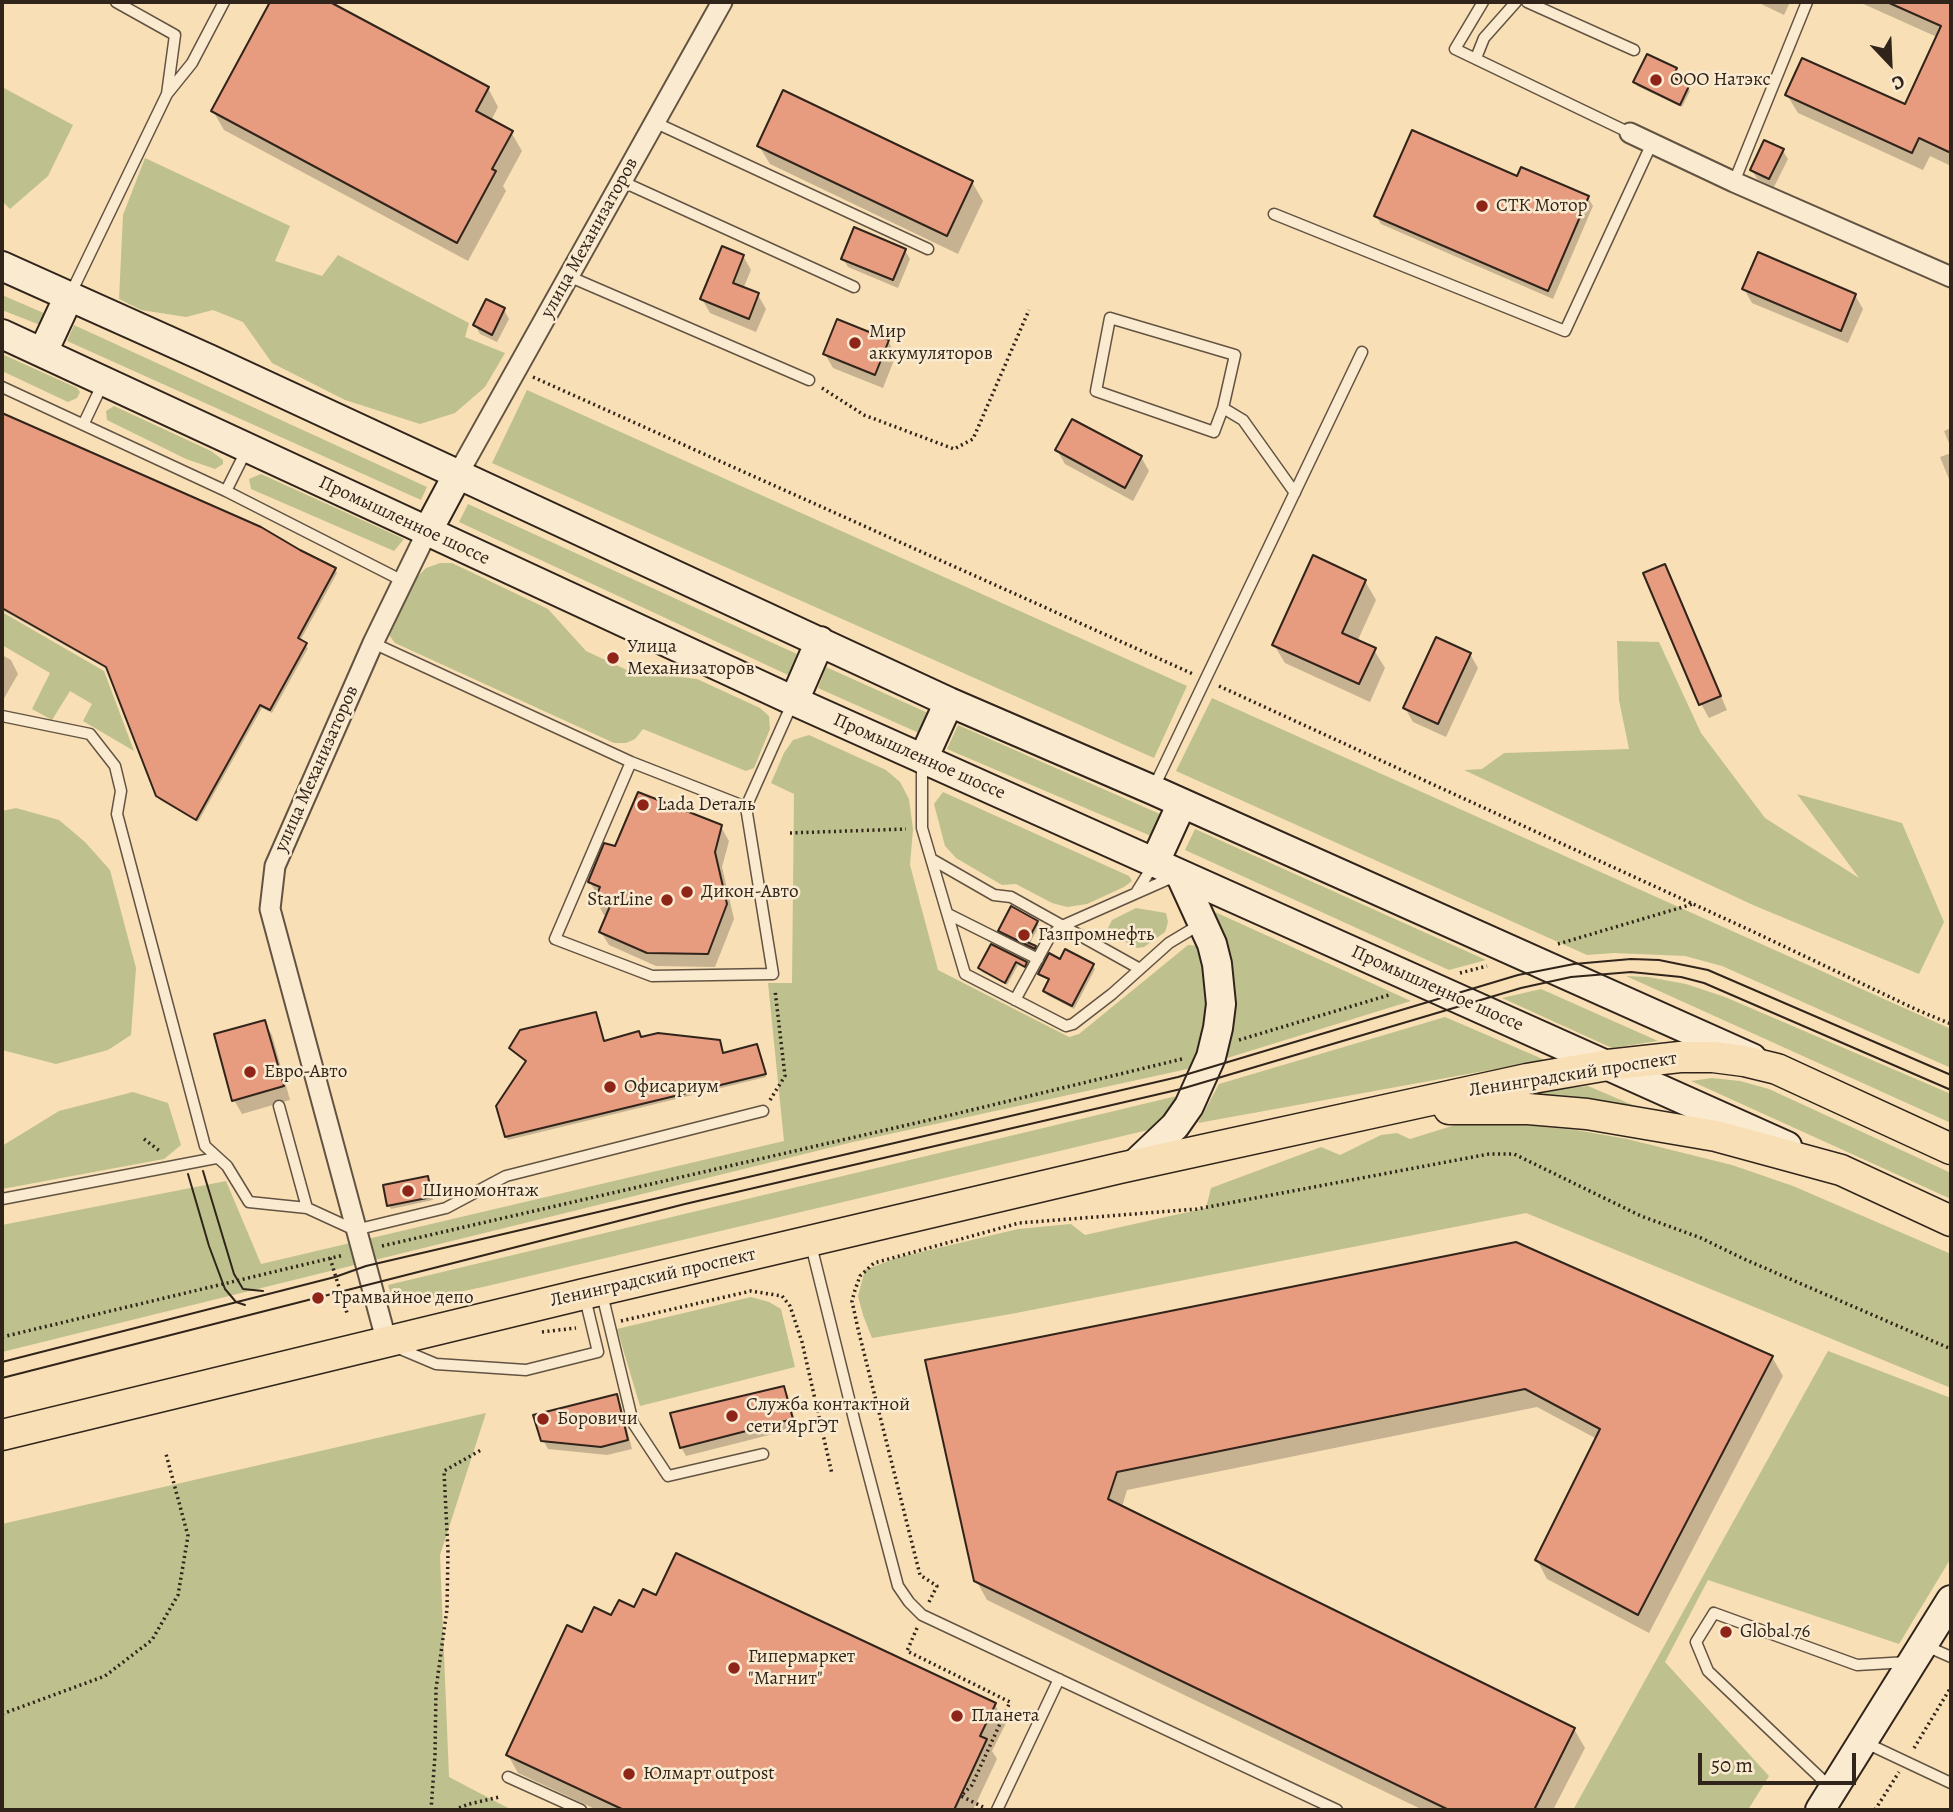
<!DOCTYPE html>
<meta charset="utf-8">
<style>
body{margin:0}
#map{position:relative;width:1953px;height:1812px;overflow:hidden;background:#f8dfb5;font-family:Alegreya,serif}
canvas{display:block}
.frame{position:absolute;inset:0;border:4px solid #30241b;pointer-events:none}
.north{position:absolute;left:1855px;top:28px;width:70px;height:70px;-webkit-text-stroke:5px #faeacf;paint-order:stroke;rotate:157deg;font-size:19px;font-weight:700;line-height:28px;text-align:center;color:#30241b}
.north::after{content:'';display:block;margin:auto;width:24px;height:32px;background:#30241b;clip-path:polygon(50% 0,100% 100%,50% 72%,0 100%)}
.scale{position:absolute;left:1698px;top:1753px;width:158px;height:32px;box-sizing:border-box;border:4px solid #30241b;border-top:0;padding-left:9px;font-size:21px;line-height:24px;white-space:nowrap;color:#30241b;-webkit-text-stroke:5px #faeacf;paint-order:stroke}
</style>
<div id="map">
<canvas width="1953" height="1812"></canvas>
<div class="frame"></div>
<div class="north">С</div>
<div class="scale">50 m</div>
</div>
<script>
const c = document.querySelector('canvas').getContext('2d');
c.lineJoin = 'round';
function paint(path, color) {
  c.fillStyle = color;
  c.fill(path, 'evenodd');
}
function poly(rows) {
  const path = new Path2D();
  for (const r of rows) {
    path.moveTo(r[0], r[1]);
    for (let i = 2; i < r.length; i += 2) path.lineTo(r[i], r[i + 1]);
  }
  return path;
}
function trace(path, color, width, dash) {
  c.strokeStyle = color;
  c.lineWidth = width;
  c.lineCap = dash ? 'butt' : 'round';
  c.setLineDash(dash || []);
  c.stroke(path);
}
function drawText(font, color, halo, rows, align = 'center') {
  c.font = font + ' Alegreya,serif';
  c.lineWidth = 5;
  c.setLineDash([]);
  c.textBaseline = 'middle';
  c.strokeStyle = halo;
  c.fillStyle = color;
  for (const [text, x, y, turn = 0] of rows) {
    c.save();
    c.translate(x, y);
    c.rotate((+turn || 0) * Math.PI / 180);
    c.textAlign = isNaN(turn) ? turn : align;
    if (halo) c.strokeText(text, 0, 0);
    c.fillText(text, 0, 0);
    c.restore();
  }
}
paint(poly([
 [2,87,73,125,48,176,10,209,2,201],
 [145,158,290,226,275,261,322,276,338,255,469,323,465,337,505,353,485,387,455,413,420,424,345,400,272,363,243,322,213,310,186,317,141,310,119,299,123,215],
 [2,295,46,314,40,325,2,310],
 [74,325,427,487,421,500,67,341],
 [2,354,77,388,80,392,77,398,68,402,2,371],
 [527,390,1187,686,1154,758,492,463],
 [114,406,211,451,223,460,223,464,215,469,186,459,107,420,106,411],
 [261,474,404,539,394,551,251,489,249,479],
 [468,504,797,654,788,675,459,522],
 [440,563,452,563,548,609,586,651,629,671,697,679,760,708,769,716,770,729,754,768,746,771,643,729,635,739,626,743,614,743,395,643,389,635,417,577,426,568],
 [2,612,104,671,134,751,83,721,92,704,70,691,52,720,32,709,50,673,2,645],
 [1617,641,1659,642,1701,733,1765,818,1859,878,1797,794,1902,823,1944,922,1919,974,1753,905,1464,770,1482,769,1504,753,1629,749,1619,700],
 [826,667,928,713,919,733,818,688],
 [1212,698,1951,1029,1951,1068,1722,966,1685,956,1614,953,1587,955,1176,771],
 [958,725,1160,814,1151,836,947,749],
 [809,735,886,770,900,782,909,799,913,829,910,865,938,970,1069,1037,1079,1034,1188,945,1199,946,1208,982,1209,1012,1203,1042,1192,1068,853,1142,2,1352,2,1225,226,1181,261,1264,784,1141,768,983,792,983,794,794,771,783,784,753,793,740],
 [943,792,1129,876,1132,881,1124,887,1087,904,1067,907,1052,903,1016,884,1002,885,956,858,945,846,934,804],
 [16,808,59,820,85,842,110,870,136,968,131,1035,108,1050,56,1064,2,1050,2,811],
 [1195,829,1486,960,1449,970,1185,850],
 [1136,908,1166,913,1168,922,1165,932,1144,947,1137,948,1106,932,1112,920],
 [1215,912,1411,1001,1224,1059,1229,1047,1234,1017,1234,986,1230,956],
 [1626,976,1648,977,1686,984,1725,997,1951,1094,1951,1123],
 [1541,989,1658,1041,1612,1048,1502,998],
 [1445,1017,1545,1060,1198,1123,1219,1084],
 [1712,1078,1740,1081,1769,1089,1951,1173,1951,1199,1691,1081],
 [1588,1086,1642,1109,1515,1094],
 [133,1092,168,1103,181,1145,164,1159,2,1189,2,1146,59,1111],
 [1181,1095,1161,1127,483,1287,405,1303,396,1301,391,1295,388,1285],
 [1455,1125,1524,1125,1576,1130,1627,1139,1732,1165,1793,1186,1951,1254,1951,1388,1526,1213,1011,1314,872,1338,863,1315,858,1296,865,1270,896,1258,1018,1229,1071,1224,1085,1235,1206,1208,1211,1188,1321,1147,1340,1155,1381,1135,1397,1133,1410,1139],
 [751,1297,769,1302,781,1309,795,1367,640,1406,617,1329],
 [1828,1351,1951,1398,1951,1558,1899,1644,1708,1580,1665,1662,1769,1776,1748,1810,1573,1810],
 [486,1413,440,1555,449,1777,512,1810,2,1810,2,1524]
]), '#bec18d');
paint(poly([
 [272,2,327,2,488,88,498,107,491,121,511,132,522,151,503,186,506,191,468,261,224,130,213,111],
 [1757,2,1790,2,1784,15],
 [1859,2,1951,2,1951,166,1930,156,1923,170,1798,113,1787,95,1906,107,1937,37],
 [1676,70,1678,73,1675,80,1688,87,1690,91,1682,107,1637,86,1635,82],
 [759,146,972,182,983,201,958,254,770,164],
 [1783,151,1788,159,1774,187,1757,179,1752,170],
 [1518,178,1588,198,1593,206,1553,299,1381,224,1376,216],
 [905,250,910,259,898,288,848,267,843,259],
 [743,256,751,270,743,289,758,295,766,309,756,332,710,313,702,299],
 [1744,289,1855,295,1863,309,1848,343,1752,303],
 [504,310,509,319,497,342,480,334,475,325],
 [888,341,896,355,883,388,833,368,825,354],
 [2,415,261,528,299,552,335,569,337,573,300,641,308,648,272,713,262,708,198,822,160,800,109,670,2,610],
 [1951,428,1951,448,1944,431],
 [1057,450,1141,457,1149,471,1133,501,1065,464],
 [1951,453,1951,484,1940,457],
 [1664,566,1727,710,1709,718,1701,704],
 [1365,581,1376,600,1357,642,1374,650,1385,668,1370,702,1285,663,1274,645],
 [1470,654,1478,668,1446,737,1413,722,1405,708],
 [2,655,11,660,18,674,2,702],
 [721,827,729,841,722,867,734,919,715,967,656,966,609,945,601,932,608,916,604,915,596,901,598,897,590,882],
 [1037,922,1039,926,1029,945,1037,952,1002,934,1000,931],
 [992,946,1026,963,1028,967,1027,969,1018,965,1007,985,982,972,980,968],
 [1061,961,1093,966,1095,969,1074,1009,1047,995,1045,991,1050,981,1040,974],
 [596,1014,604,1043,641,1039,719,1042,724,1055,759,1050,766,1077,508,1140,506,1137,527,1062,511,1048],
 [264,1022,272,1035,290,1100,242,1114,234,1100],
 [427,1178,433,1200,391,1209,389,1205],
 [1772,1357,1783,1376,1649,1633,1547,1579,1537,1560,1597,1439,1537,1407,1127,1490,1122,1507,1574,1729,1585,1748,1553,1810,1423,1810,987,1600,976,1580,927,1362],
 [783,1388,788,1396,797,1428,686,1456,681,1447],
 [616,1396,621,1405,632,1449,607,1455,548,1449,543,1440],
 [635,1609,995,1705,1006,1723,992,1751,997,1759,973,1810,597,1810,518,1773,508,1755,583,1635,612,1618]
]), '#0003');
const building = poly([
 [270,2,330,2,489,87,476,111,513,131,492,169,496,171,457,243,211,111,270,2],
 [1887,2,1951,2,1951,153,1919,138,1912,153,1785,95,1802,58,1905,104,1941,26,1887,2],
 [1647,54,1677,68,1673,77,1689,86,1680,105,1633,82,1647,54],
 [783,90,973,181,947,236,757,146,783,90],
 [1412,130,1517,176,1521,167,1589,196,1548,291,1374,216,1412,130],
 [1764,140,1784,149,1769,179,1750,170,1764,140],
 [854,227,906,249,893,280,841,259,854,227],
 [722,246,744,255,733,283,759,293,749,319,700,299,722,246],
 [1758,252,1856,294,1841,331,1742,289,1758,252],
 [486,299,505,308,492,335,473,325,486,299],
 [837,319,889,340,875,375,823,354,837,319],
 [2,413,261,527,300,550,336,568,298,638,307,643,270,710,260,705,196,820,156,796,106,667,2,608,2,413],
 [1072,419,1142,456,1125,488,1055,450,1072,419],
 [1313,555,1366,580,1342,633,1376,648,1359,684,1272,645,1313,555],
 [1665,564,1721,696,1699,705,1643,573,1665,564],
 [1436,637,1471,653,1438,724,1403,708,1436,637],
 [638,792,722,825,715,852,727,904,708,954,647,953,599,932,610,906,594,902,600,887,588,882,604,843,615,846,638,792],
 [1011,906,1038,921,1027,942,1036,946,1035,949,998,931,1011,906],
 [991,944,1027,962,1025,967,1016,962,1005,983,978,968,991,944],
 [1065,949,1094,964,1072,1006,1043,991,1049,979,1038,974,1049,953,1060,959,1065,949],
 [596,1012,604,1041,639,1031,641,1037,658,1033,720,1040,723,1053,757,1044,766,1074,505,1137,496,1106,526,1061,509,1048,520,1030,596,1012],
 [265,1020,284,1086,232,1101,214,1034,265,1020],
 [428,1176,432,1197,387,1206,383,1185,428,1176],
 [1516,1242,1773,1356,1638,1615,1535,1560,1600,1429,1525,1389,1117,1472,1108,1499,1575,1728,1534,1810,1449,1810,974,1581,925,1360,1516,1242],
 [784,1386,793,1419,680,1448,670,1413,784,1386],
 [617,1394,628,1440,601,1447,541,1441,533,1415,617,1394],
 [676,1553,996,1703,980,1736,987,1739,954,1810,624,1810,506,1755,567,1625,582,1632,594,1607,611,1615,619,1600,634,1607,643,1589,656,1595,676,1553]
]);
paint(building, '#e79b7f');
trace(building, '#30241b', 2);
const lane = poly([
 [116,2,175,35,167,94,192,63,224,2],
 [1483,2,1455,49,1630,133],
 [1527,2,1634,50],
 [1476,58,1484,38,1516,2],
 [654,122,928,249],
 [621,181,854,287],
 [1734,182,1807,2],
 [1274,214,1565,331,1652,143],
 [568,276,809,380],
 [70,295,167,94],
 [2,387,226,491,403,581],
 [1223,408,1214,432,1096,391,1110,318,1235,355,1223,408,1243,420,1295,493],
 [84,423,103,383],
 [226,491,246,451],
 [373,643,631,762,746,807,792,704],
 [2,716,90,734,115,766,121,791,117,814,205,1146,227,1166,249,1202,307,1208,355,1230,446,1208,506,1176,763,1111],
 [631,762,555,939,652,976,773,974,746,807],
 [922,763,922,828,965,974,1066,1026,1073,1024,1112,994,1169,943,1199,925],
 [1153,789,1362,352],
 [933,860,994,895,1011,897,1140,969],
 [1136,893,1154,864],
 [948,914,1038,959],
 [1015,1000,1049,938,1062,926,1173,877],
 [279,1106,307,1208],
 [2,1199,216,1158],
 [811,1245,855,1423,898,1586,909,1602,922,1615,1337,1810],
 [602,1294,633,1423,668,1476,763,1454],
 [398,1348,436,1364,526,1370,598,1352,585,1298],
 [1926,1646,1951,1657],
 [1866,1743,1951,1783],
 [508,1777,581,1810],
 [1831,1788,1708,1671,1696,1642,1714,1613,1857,1665,1908,1662],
 [997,1810,1059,1679]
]);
const street = poly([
 [1630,133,1734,182,1951,277],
 [458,474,722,2],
 [387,1343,270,909,275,866,373,643,427,532]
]);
const secondary = poly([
 [2,266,209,359,949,702,1153,790,1752,1058],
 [2,334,794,701,1787,1146],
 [43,352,69,296],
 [427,532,458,474],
 [794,701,820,641],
 [923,759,949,702],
 [1155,862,1182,803],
 [1134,1165,1175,1126,1189,1106,1211,1057,1218,1028,1221,1004,1217,964,1212,944,1180,874],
 [1820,1810,1951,1600]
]);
const primary = poly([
 [1449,1109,1528,1109,1587,1114,1716,1136,1841,1170,1951,1221],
 [2,1435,584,1294,1120,1168,1527,1079,1608,1065,1680,1057,1713,1057,1744,1061,1777,1069,1951,1149]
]);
trace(lane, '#625342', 13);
trace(street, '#625342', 23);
trace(secondary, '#30241b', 32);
trace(primary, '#30241b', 33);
trace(poly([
 [533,377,1193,674],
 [822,388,864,415,954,449,973,439,1029,310],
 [1219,686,1754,932,1915,1009,1951,1024],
 [790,833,906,829],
 [1558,944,1693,904],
 [1460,973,1487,966],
 [1239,1040,1389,995],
 [770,1100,785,1076,775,990],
 [144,1139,161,1152],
 [382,1246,955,1114,1182,1059],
 [330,1258,347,1313],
 [621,1321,751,1291,782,1296,790,1306,802,1342,832,1474],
 [542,1332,576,1328],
 [2,1337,344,1255],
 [929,1602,937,1586,920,1575,858,1329,852,1301,855,1290,860,1276,874,1263,1019,1223,1197,1209,1489,1154,1514,1154,1641,1216,1701,1238,1744,1259,1951,1349],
 [917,1628,907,1651,1010,1702,972,1785,961,1796,983,1807],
 [2,1714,105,1676,152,1640,178,1595,188,1536,166,1454],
 [1914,1748,1951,1687],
 [431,1810,435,1755,436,1689,447,1609,448,1552,444,1471,481,1450],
 [454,1810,469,1804,499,1797],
 [1875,1810,1899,1772]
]), '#30241b', 3.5, [2, 3.5]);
trace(lane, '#faeacf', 10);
trace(street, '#faeacf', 19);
trace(secondary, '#faeacf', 28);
trace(primary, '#f8dfb5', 30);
trace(poly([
 [203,1171,234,1274,243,1289,263,1291],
 [188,1174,209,1246,225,1289,236,1302,245,1305],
 [2,1362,335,1277,366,1266,1178,1077,1518,975,1574,964,1631,959,1659,960,1708,970,1951,1075],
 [2,1378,685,1204,1181,1089,1521,988,1571,977,1631,972,1681,977,1704,983,1951,1090]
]), '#30241b', 2);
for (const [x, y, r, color] of [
 [1656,80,7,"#8f2418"],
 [1482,206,7,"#8f2418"],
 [855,343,7,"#8f2418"],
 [613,658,7,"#8f2418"],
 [643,805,7,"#8f2418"],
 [687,892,7,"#8f2418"],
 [667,900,7,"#8f2418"],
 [1024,935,7,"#8f2418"],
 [250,1072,7,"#8f2418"],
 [610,1087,7,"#8f2418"],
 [408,1191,7,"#8f2418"],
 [318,1298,7,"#8f2418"],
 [732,1416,7,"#8f2418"],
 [543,1419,7,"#8f2418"],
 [1726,1632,7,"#8f2418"],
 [734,1668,7,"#8f2418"],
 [957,1716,7,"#8f2418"],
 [629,1774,7,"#8f2418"]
]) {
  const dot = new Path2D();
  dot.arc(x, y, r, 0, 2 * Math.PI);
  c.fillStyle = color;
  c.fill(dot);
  trace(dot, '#faeacf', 2.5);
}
drawText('19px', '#30241b', '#faeacf', [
 ["ООО Натэкс",1670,80],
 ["СТК Мотор",1496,206],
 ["Мир",869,332],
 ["аккумуляторов",869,354],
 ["Улица",627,647],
 ["Механизаторов",627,669],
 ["Lada Dеталь",657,805],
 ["Дикон-Авто",701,892],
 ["StarLine",653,900,"right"],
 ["Газпромнефть",1038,935],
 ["Евро-Авто",264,1072],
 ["Офисариум",624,1087],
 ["Шиномонтаж",422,1191],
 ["Трамвайное депо",332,1298],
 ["Служба контактной",746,1405],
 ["сети ЯрГЭТ",746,1427],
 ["Боровичи",557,1419],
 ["Global 76",1740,1632],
 ["Гипермаркет",748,1657],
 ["\"Магнит\"",748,1679],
 ["Планета",971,1716],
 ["Юлмарт outpost",643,1774]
], 'left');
drawText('19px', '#30241b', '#faeacf', [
 ["улица Механизаторов",590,238,-61],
 ["Промышленное шоссе",404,521,25],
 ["Промышленное шоссе",919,757,24],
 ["улица Механизаторов",317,769,-66],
 ["Промышленное шоссе",1437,989,24],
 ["Ленинградский проспект",1573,1075,-9],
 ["Ленинградский проспект",653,1278,-13]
]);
</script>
